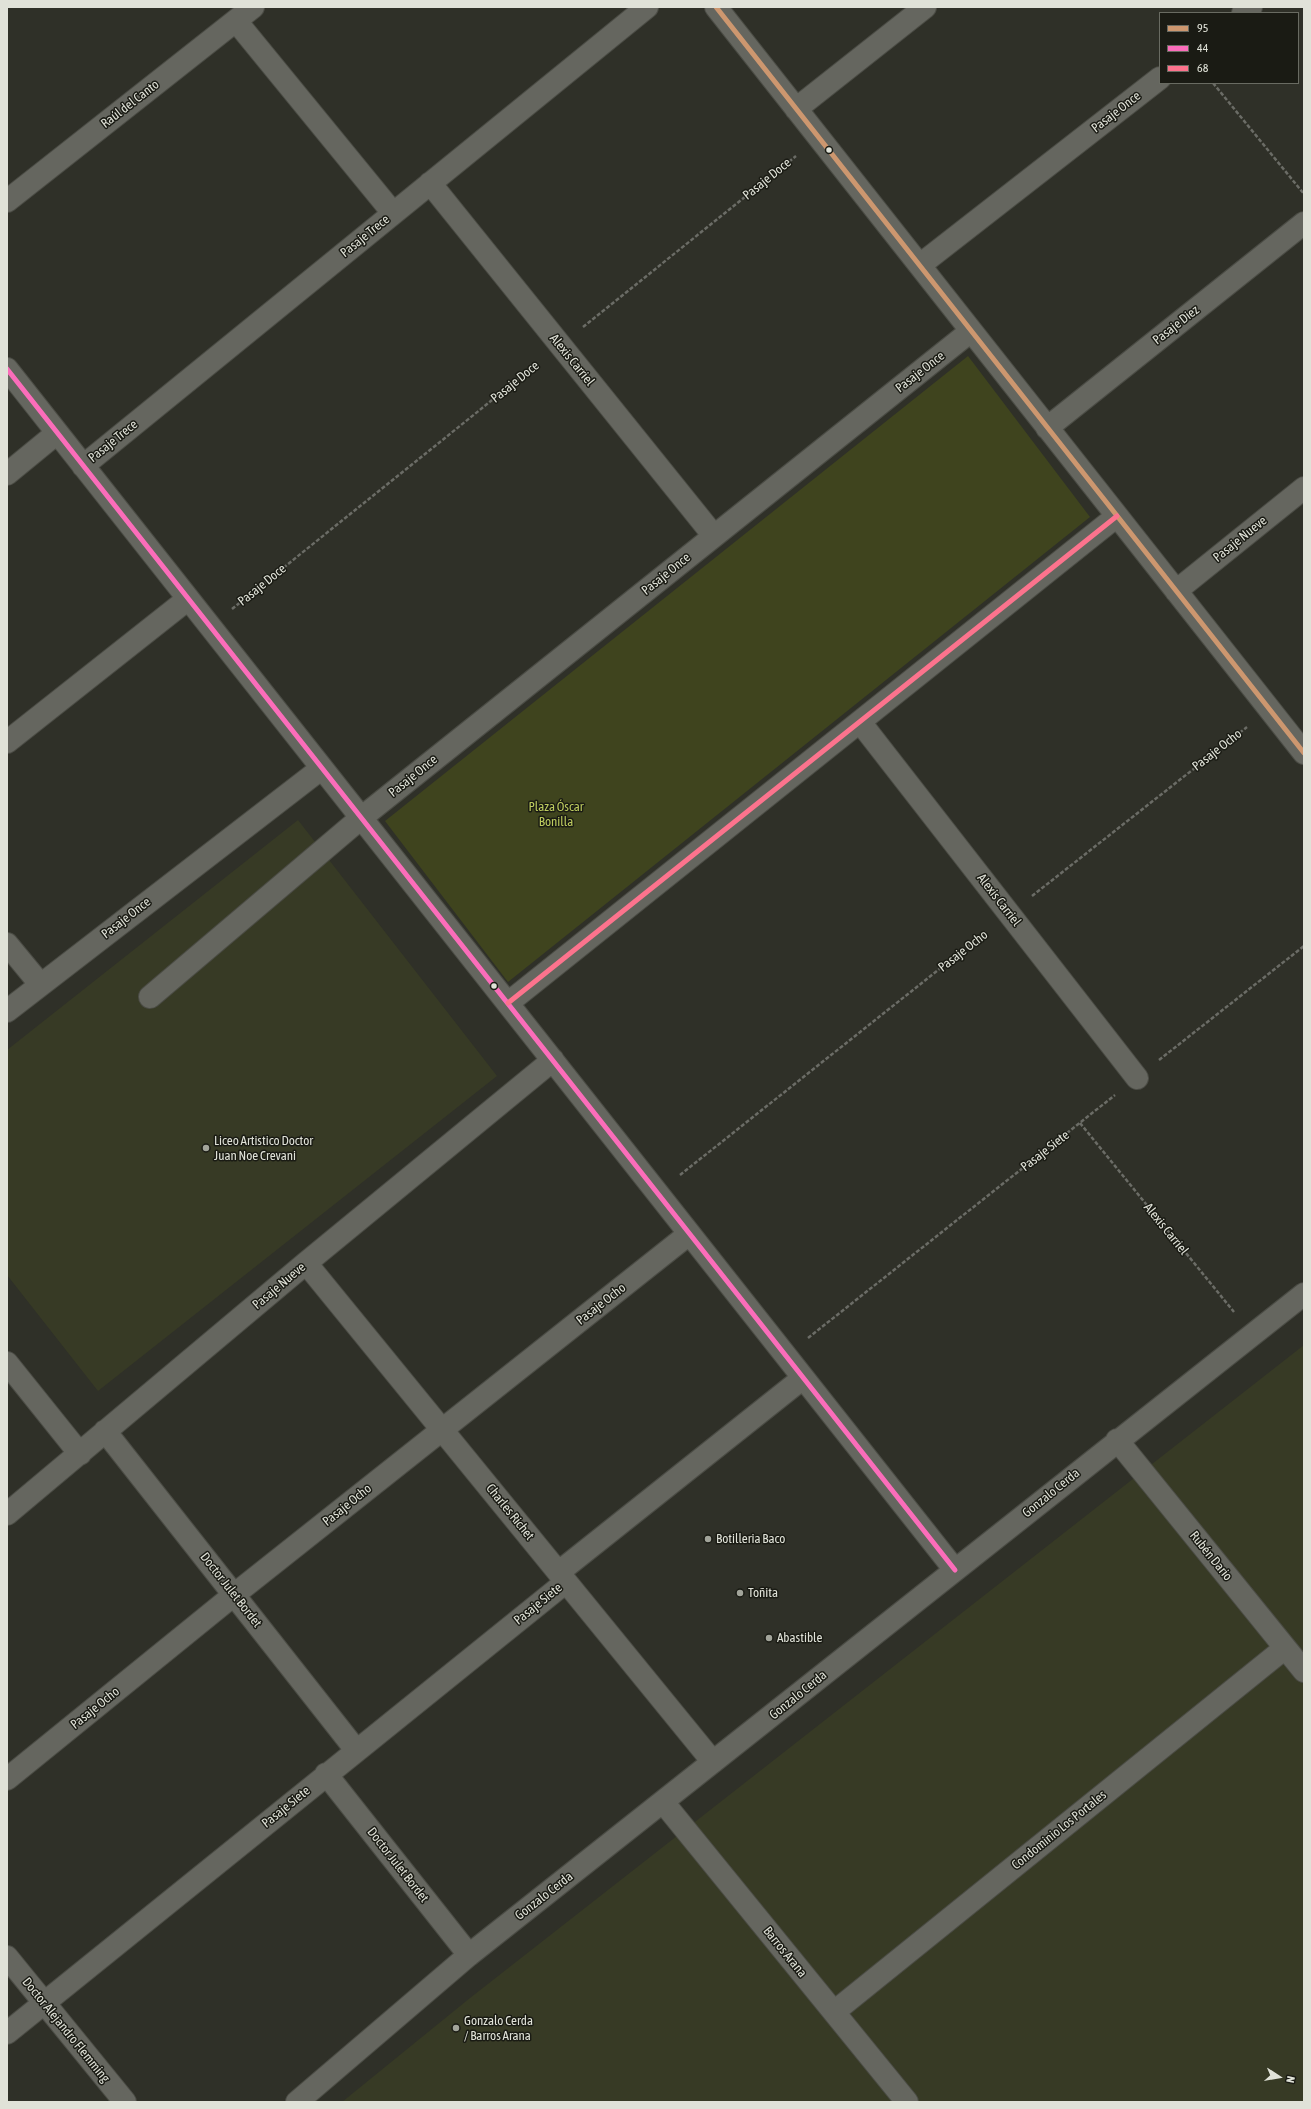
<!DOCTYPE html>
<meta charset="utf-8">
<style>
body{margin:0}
#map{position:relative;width:1311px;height:2109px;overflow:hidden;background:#2f3028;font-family:"Asap Condensed",sans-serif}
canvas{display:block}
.frame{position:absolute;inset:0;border:8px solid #e0e2d8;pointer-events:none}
.legend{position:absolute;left:1159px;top:12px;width:140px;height:72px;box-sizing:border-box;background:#1a1b14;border:1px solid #696b62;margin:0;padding:5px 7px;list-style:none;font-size:12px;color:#e0e2d8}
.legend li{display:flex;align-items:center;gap:8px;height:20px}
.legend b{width:20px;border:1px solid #696b62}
.north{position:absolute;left:1259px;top:2057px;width:40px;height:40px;-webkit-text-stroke:3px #1a1b14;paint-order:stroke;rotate:102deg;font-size:11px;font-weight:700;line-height:16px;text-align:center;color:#e0e2d8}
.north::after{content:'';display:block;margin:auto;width:14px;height:18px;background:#e0e2d8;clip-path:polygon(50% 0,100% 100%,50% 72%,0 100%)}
</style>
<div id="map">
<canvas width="1311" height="2109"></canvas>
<div class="frame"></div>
<ul class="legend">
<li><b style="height:5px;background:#cd976f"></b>95</li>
<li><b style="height:5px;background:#fb6dba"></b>44</li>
<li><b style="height:5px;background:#fc738d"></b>68</li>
</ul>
<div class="north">N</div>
</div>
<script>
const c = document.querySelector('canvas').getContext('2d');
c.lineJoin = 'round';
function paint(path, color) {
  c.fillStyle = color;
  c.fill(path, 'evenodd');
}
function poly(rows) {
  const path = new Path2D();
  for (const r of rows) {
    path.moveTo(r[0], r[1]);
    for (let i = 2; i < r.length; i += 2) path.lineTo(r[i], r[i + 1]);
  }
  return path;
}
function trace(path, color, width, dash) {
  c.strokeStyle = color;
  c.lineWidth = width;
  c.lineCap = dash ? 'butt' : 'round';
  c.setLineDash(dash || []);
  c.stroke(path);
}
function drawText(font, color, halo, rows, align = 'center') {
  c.font = font + ' "Asap Condensed",sans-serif';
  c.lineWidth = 3;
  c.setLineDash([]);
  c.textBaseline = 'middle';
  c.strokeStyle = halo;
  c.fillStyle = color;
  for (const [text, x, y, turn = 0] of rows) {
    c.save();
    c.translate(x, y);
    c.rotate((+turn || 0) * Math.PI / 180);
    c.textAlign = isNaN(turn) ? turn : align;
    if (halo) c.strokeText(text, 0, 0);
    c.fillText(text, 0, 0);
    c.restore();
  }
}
paint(poly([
 [298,820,497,1076,98,1391,7,1275,7,1050],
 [1304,1345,1304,2102,342,2102,470,1998]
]), '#373a25');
paint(poly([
 [968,356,1090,517,508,982,385,821]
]), '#3f441e');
const minor = poly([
 [716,7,1304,753],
 [1243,13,1251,7],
 [236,21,393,213],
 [796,109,925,7],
 [430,183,714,536],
 [7,201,253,7],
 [920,265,1160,78],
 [7,369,955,1570],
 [1047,428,1304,223],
 [83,466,647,7],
 [7,474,57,433],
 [1176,591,1304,488],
 [860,722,1137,1078],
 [7,742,188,599],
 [7,944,40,984],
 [150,997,361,818,971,331],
 [508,1003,1117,516],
 [7,1011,322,768],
 [306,1263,713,1762],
 [7,1363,80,1454],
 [105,1431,356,1750],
 [1117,1440,1304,1671],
 [7,1514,306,1263,553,1060],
 [559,1572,803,1378],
 [326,1774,469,1955],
 [7,1779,235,1594,689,1234],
 [663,1802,907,2102],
 [7,1957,125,2102],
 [834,2012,1285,1648],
 [7,2033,566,1582],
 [297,2102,469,1955,1304,1294]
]);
trace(minor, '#4b4c45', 24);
trace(poly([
 [1213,83,1304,194],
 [583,327,796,156],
 [232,609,537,364],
 [1032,896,1247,727],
 [1159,1060,1304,946],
 [1080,1123,1234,1312],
 [680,1175,986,932],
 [808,1338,1115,1095]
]), '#6b6c66', 2.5, [4, 2]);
trace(minor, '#65665f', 22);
trace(poly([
 [716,7,1304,753]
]), '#cd976f', 5);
trace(poly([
 [7,369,955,1570]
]), '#fb6dba', 5);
trace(poly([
 [508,1003,1117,516]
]), '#fc738d', 5);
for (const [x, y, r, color] of [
 [829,150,3.5,"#e0e2d8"],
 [494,986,3.5,"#e0e2d8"],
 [206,1148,4,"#a2a49a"],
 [708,1539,4,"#a2a49a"],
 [740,1593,4,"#a2a49a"],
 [769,1638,4,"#a2a49a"],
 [456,2028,4,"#a2a49a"]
]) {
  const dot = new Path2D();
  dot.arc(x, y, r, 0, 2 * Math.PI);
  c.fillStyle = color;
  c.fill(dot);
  trace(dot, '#1a1b14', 1.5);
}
drawText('13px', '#e0e2d8', '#1a1b14', [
 ["Raúl del Canto",130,104,-38],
 ["Pasaje Once",1116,112,-38],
 ["Pasaje Doce",767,179,-39],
 ["Pasaje Trece",365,236,-39],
 ["Pasaje Diez",1176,325,-38],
 ["Alexis Carriel",572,360,51],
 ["Pasaje Once",920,372,-38],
 ["Pasaje Doce",515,382,-39],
 ["Pasaje Trece",113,441,-39],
 ["Pasaje Nueve",1240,539,-39],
 ["Pasaje Once",666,574,-39],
 ["Pasaje Doce",262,585,-39],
 ["Pasaje Ocho",1217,750,-38],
 ["Pasaje Once",413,776,-39],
 ["Alexis Carriel",999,900,52],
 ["Pasaje Once",126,918,-38],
 ["Pasaje Ocho",963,951,-38],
 ["Pasaje Siete",1045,1151,-38],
 ["Alexis Carriel",1166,1229,51],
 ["Pasaje Nueve",279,1286,-40],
 ["Pasaje Ocho",601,1304,-38],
 ["Gonzalo Cerda",1051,1493,-39],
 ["Pasaje Ocho",347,1505,-39],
 ["Charles Richet",510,1512,51],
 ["Rubén Dario",1211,1556,51],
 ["Doctor Julet Bordet",231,1590,52],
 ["Pasaje Siete",538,1604,-39],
 ["Gonzalo Cerda",798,1695,-39],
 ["Pasaje Ocho",95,1708,-39],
 ["Pasaje Siete",286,1807,-39],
 ["Condominio Los Portales",1059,1830,-39],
 ["Doctor Julet Bordet",398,1865,52],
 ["Gonzalo Cerda",544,1896,-38],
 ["Barros Arana",785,1952,51],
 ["Doctor Alejandro Flemming",66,2030,51]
]);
drawText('13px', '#bdcb5e', '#1a1b14', [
 ["Plaza Óscar",556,807],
 ["Bonilla",556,822]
]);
drawText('13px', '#e0e2d8', '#1a1b14', [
 ["Liceo Artistico Doctor",214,1141],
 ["Juan Noe Crevani",214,1156],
 ["Botilleria Baco",716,1539],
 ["Toñita",748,1593],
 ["Abastible",777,1638],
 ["Gonzalo Cerda",464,2021],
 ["/ Barros Arana",464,2036]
], 'left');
</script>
